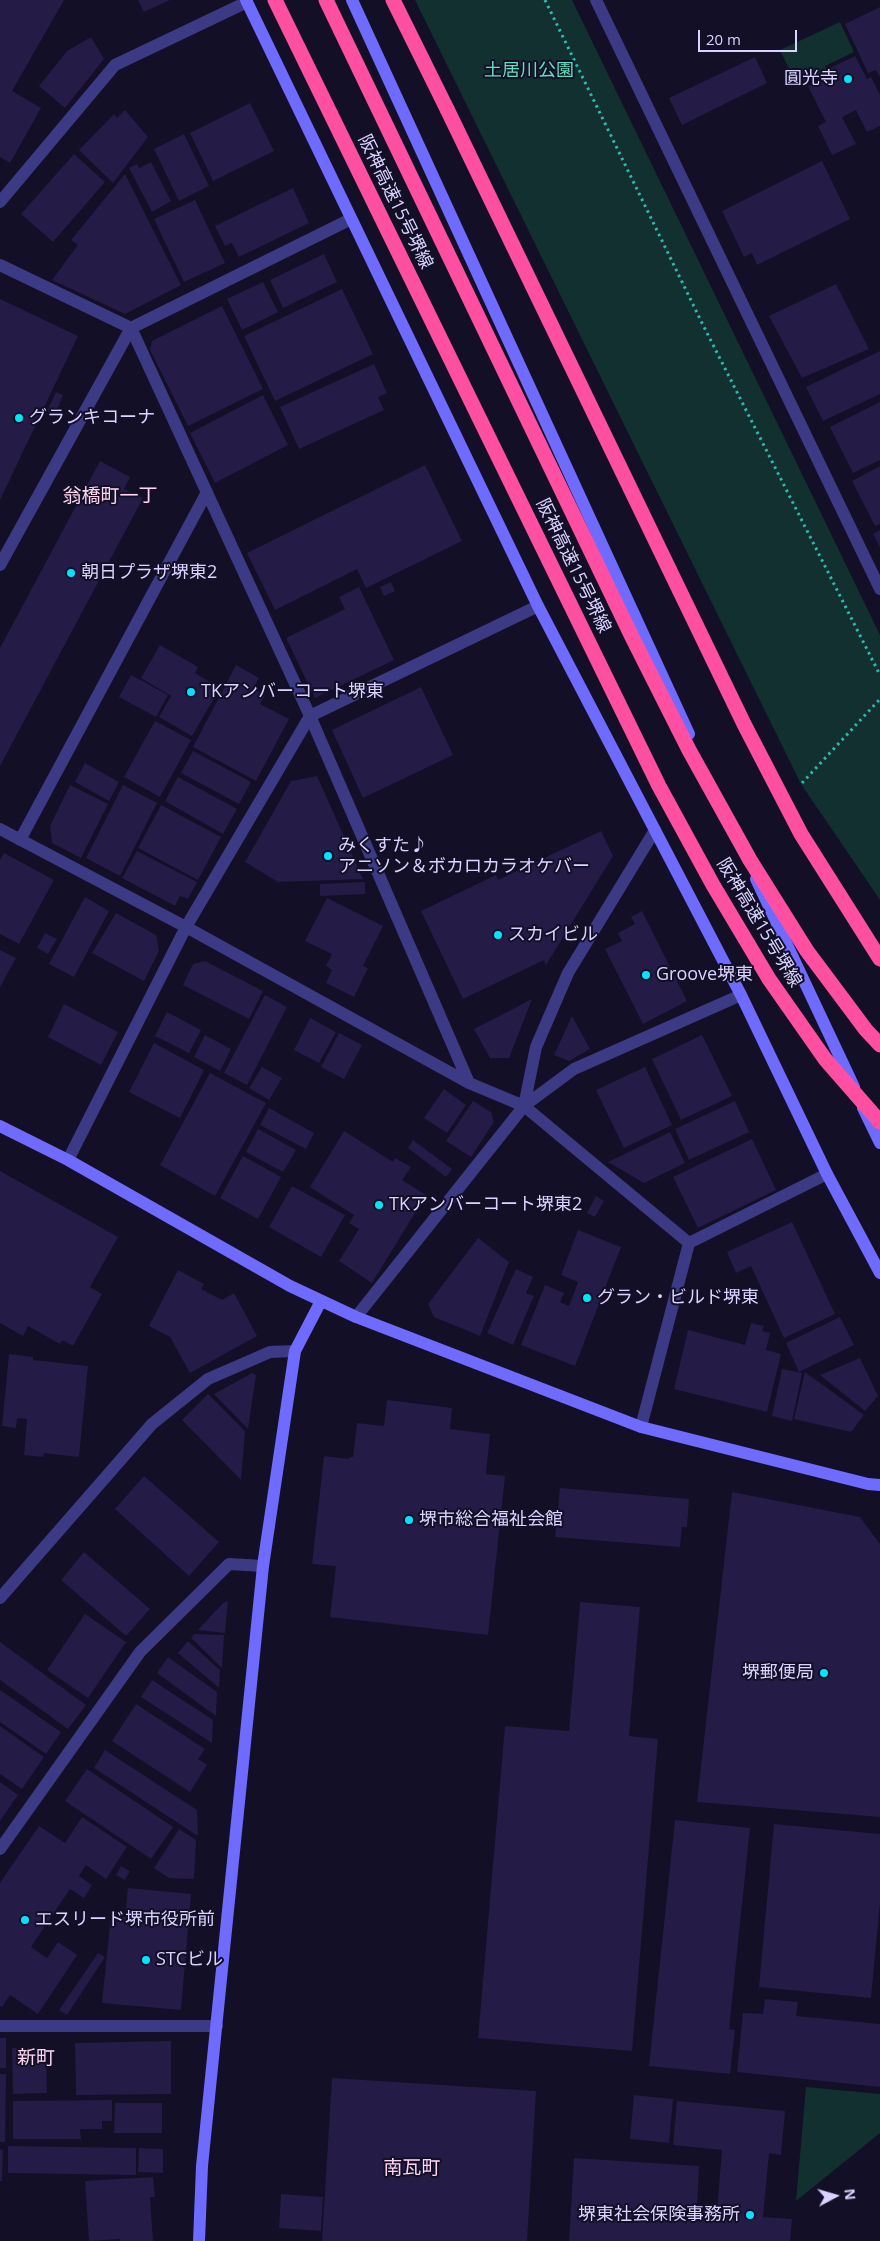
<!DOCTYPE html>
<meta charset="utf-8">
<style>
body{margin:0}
#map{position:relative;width:880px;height:2241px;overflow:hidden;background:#130f26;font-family:"Open Sans",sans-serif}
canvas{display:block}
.north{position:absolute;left:810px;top:2171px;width:50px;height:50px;-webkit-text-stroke:4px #130f26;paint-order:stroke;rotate:84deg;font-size:14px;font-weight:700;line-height:20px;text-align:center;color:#d9d4ff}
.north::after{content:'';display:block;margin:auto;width:18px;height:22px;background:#d9d4ff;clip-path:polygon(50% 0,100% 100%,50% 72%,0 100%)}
.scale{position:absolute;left:698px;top:30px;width:99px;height:22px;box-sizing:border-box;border:2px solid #d9d4ff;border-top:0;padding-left:6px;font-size:15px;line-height:18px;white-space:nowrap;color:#d9d4ff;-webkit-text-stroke:4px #130f26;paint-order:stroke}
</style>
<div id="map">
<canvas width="880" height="2241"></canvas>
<div class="north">N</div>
<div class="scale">20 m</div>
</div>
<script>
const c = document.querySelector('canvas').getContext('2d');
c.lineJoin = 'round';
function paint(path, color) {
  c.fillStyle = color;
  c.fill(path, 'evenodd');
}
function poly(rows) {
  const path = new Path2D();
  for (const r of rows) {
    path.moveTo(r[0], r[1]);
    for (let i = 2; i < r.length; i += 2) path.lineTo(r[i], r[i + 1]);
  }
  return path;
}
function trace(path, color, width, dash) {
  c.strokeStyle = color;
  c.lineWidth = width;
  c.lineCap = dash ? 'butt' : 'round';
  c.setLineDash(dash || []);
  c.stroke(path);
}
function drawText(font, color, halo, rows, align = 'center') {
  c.font = font + ' "Open Sans","Noto Sans JP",sans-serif';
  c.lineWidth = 4;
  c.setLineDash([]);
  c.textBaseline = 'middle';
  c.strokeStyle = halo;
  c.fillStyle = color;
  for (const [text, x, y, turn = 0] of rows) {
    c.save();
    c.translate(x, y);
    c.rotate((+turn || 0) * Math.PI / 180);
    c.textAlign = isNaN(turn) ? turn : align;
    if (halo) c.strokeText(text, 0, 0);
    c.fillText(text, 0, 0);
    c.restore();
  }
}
paint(poly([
 [415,0,572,0,880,635,880,900,801,784],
 [840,22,854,52,825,66,827,71,804,82,800,74,793,77,780,50],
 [806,2087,880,2094,880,2133,796,2201]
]), '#12302f');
paint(poly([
 [0,0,64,0,12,91,41,108,10,163,0,157],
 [138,0,170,0,144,12],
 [880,7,880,77,876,70,868,73,845,24],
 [91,37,104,59,65,108,39,86,67,51],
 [855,56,867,79,871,77,880,95,880,126,867,132,856,110,842,117,856,144,832,155,818,126,826,122,808,86,832,74,830,68],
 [755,57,767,83,682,125,669,98],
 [250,103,274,151,213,181,190,133],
 [125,110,148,137,113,183,79,150,114,114,117,118],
 [184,134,209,186,179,201,154,149],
 [74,154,105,182,53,242,21,214],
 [822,161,850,219,757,265,752,253,744,257,722,211],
 [151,162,171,201,152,212,129,168,137,164,139,168],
 [125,174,181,285,125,314,52,280,78,245,71,240],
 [293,188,309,223,239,257,232,243,225,246,215,226],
 [195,200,225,263,184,282,154,219],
 [324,254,337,282,283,308,270,280],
 [263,282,278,312,242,330,227,299],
 [836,284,869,349,802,378,769,316],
 [342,289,373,354,275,401,244,336],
 [0,299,78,336,0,500],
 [222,306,263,389,188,426,150,350,152,341],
 [880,351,880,394,823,421,806,387],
 [374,364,387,393,378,397,384,410,299,449,280,407],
 [56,392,63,395,55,415,47,411],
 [263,395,288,445,215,483,190,433],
 [880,402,880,460,853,473,830,427],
 [100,461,130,477,124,489,143,498,0,766,0,648],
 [425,465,462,541,366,588,357,569,275,610,247,553],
 [880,466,880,524,875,526,852,481],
 [880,530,880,547,873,534],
 [391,582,395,591,384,596,380,587],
 [359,587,394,660,315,698,286,638,345,609,339,597],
 [160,645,198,667,195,673,220,688,192,736,159,717,171,696,141,678],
 [236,665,259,678,253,689,265,695,260,704,289,719,256,781,193,747],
 [131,675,168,695,156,717,119,697],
 [421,687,453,755,363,798,332,730],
 [155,721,191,740,160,797,124,777],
 [193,751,251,782,239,804,181,773],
 [85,763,119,782,109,801,75,782],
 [317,776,363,879,278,882,245,862,291,781],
 [178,777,237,809,223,834,165,801],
 [70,785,108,804,81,858,52,843,50,826],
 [123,785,157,803,120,876,86,858],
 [161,805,221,837,198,880,138,848],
 [601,831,613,856,546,965,544,960,463,999,421,911,496,875,498,880],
 [137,851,197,882,188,899,180,896,175,906,122,878],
 [4,853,54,880,19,944,0,934,0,860],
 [365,882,365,894,320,896,320,884],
 [85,897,109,911,74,977,49,964],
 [327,898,383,926,363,966,368,968,354,997,326,983,332,970,326,966,332,954,305,941],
 [642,911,687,1001,643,1024,605,949,622,941,618,933,635,924,631,917],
 [116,913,156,935,159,951,144,981,92,953],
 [45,933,57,939,48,954,37,948],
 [0,950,16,958,0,987],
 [205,961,263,991,249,1019,183,985,193,964],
 [265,995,287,1007,247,1085,224,1073],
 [532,999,509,1058,490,1058,474,1029],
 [64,1004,118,1032,101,1065,48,1037],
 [167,1012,201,1030,189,1053,155,1036],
 [572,1016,590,1049,569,1061,554,1055],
 [310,1018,336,1032,319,1063,294,1050],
 [339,1033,362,1045,344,1079,321,1067],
 [205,1035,231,1049,220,1071,194,1057],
 [702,1035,732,1096,681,1120,652,1059],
 [154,1043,204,1070,180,1118,129,1092],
 [262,1067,282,1078,269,1100,249,1088],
 [645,1067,672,1125,624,1148,596,1090],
 [210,1073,266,1103,215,1196,160,1165],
 [444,1089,466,1105,447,1133,424,1118],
 [473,1101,491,1112,494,1122,471,1157,446,1141],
 [735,1101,749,1132,689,1160,675,1129],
 [269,1108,314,1133,306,1149,260,1125],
 [258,1129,296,1150,283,1172,246,1152],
 [344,1131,393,1162,395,1158,411,1167,402,1180,426,1195,372,1283,339,1261,359,1229,349,1223,354,1215,310,1187],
 [670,1132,685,1163,644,1183,608,1162],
 [752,1139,776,1190,698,1228,673,1177],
 [413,1140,452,1169,446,1177,408,1148],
 [243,1156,281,1177,258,1219,220,1198],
 [0,1171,118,1237,90,1287,102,1294,73,1346,62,1340,60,1344,28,1326,23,1336,0,1323],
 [292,1186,345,1215,321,1257,269,1227],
 [596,1196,604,1201,595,1217,587,1213],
 [792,1222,835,1314,784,1338,751,1266,736,1273,727,1252],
 [578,1230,621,1247,575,1366,521,1345,545,1285,564,1293,560,1302,569,1306,578,1282,561,1275],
 [478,1238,509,1262,480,1336,434,1317,428,1304],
 [516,1269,533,1277,526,1293,534,1296,513,1345,487,1333],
 [178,1270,204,1284,201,1289,222,1300,234,1293,257,1336,190,1373,170,1337,149,1326],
 [840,1317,854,1345,799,1372,786,1343],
 [751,1323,764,1326,762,1331,770,1333,766,1350,781,1354,767,1412,674,1389,688,1330,745,1345],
 [9,1354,33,1357,33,1360,88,1366,79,1457,44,1453,43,1457,24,1455,27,1419,17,1418,16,1428,2,1426],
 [860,1358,878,1396,865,1411,820,1375],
 [782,1369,802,1373,792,1421,772,1416],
 [805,1372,864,1415,851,1432,794,1419],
 [252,1373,256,1375,248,1429,214,1394],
 [208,1394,245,1431,241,1480,182,1420],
 [387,1400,452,1408,450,1429,490,1434,486,1474,505,1476,488,1635,330,1617,336,1566,312,1564,324,1456,349,1459,350,1457,353,1457,357,1423,384,1426],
 [144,1476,219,1542,189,1576,115,1509],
 [560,1488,689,1499,687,1527,682,1527,680,1547,555,1537],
 [732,1492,860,1517,880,1544,880,1817,697,1802],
 [84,1552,150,1609,126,1636,61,1580],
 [228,1601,225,1633,198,1630,223,1603],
 [580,1602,640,1607,629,1736,658,1739,632,2051,478,2038,505,1726,569,1731],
 [85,1614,126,1642,88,1698,47,1670],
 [194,1634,224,1635,222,1668,191,1638],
 [188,1641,220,1670,219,1688,178,1653],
 [0,1642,86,1705,68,1729,0,1680],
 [168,1657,217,1692,216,1716,157,1673],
 [152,1680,213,1720,212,1743,141,1697],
 [0,1690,61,1732,46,1754,0,1722],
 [136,1704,205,1749,198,1759,207,1765,190,1792,112,1741],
 [0,1726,44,1757,22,1789,0,1774],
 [105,1750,197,1810,198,1836,94,1768],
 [87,1769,173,1827,151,1859,65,1801],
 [0,1782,18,1795,0,1821],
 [82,1817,127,1847,106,1879,86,1865,79,1876,92,1885,84,1898,70,1889,31,1947,47,1958,58,1942,77,1955,38,2014,10,1995,2,2007,0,2006,0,1883,39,1826,65,1843],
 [675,1820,750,1828,729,2029,735,2030,730,2074,649,2066],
 [774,1824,880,1834,880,1903,871,1998,759,1987],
 [179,1829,196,1840,194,1879,169,1878,154,1868],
 [121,1866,130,1871,125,1880,116,1875],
 [128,1888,191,1894,181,2010,102,2003,111,1915,125,1917],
 [98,1953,105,1957,67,2015,59,2010],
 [765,1999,798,2002,796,2016,880,2024,880,2087,737,2072,743,2013,763,2014],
 [0,2038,6,2038,6,2068,0,2068],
 [171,2041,171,2094,76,2095,75,2043],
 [46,2047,47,2093,13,2094,12,2048],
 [0,2074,6,2074,5,2142,0,2142],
 [332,2078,536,2091,527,2241,322,2241],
 [634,2095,673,2099,669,2143,630,2139],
 [112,2100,112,2121,102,2121,102,2129,80,2129,81,2139,13,2139,13,2101],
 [677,2101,785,2111,781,2155,769,2153,763,2217,792,2219,790,2241,569,2241,574,2158,699,2166,697,2210,717,2211,722,2150,673,2145],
 [115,2103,162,2103,162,2133,114,2133],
 [8,2146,136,2148,136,2175,8,2173],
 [139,2148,163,2149,163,2173,138,2172],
 [0,2149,3,2150,2,2181,0,2181],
 [153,2177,155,2197,150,2197,153,2241,120,2241,120,2239,89,2241,85,2181],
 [281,2194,323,2197,321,2231,279,2228]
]), '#241b47');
trace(poly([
 [545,0,702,323,880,675],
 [802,783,880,699]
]), '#2fb8b0', 3, [2.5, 4]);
trace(poly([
 [596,0,880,589],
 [0,202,115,65,247,2],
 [0,265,131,328,310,716,469,1083],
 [0,565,131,328,351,219],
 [0,829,186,927,469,1083,524,1106,689,1243,827,1174],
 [20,840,207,492],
 [524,1106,536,1047,568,973,655,830],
 [68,1160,186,927,310,716,538,606],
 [356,1317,524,1106,574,1069,741,995],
 [641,1427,689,1243],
 [0,1598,152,1424,208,1379,270,1352,295,1351],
 [0,1849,140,1652,229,1564,263,1566],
 [0,2026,217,2026]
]), '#3d3a85', 12);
trace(poly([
 [246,0,538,606,741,995,827,1174,880,1273],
 [352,0,689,734],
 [756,879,854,1087],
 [863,1108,880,1143],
 [0,1126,68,1160,290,1286,356,1317,641,1427,868,1484,880,1485],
 [199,2241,202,2166,263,1566,295,1351,321,1301]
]), '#6f6bff', 12);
trace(poly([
 [393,0,447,109]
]), '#ff4fa3', 15);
trace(poly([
 [275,0,659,786,713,885,769,979,825,1059,880,1122],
 [326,0,632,637,689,750,750,860,807,951,866,1030,880,1045],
 [447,109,744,724,801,834,880,959]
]), '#ff4fa3', 15);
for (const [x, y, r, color] of [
 [848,79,5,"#00e5ff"],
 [19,418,5,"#00e5ff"],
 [71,573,5,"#00e5ff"],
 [191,692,5,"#00e5ff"],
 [328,856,5,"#00e5ff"],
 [498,935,5,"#00e5ff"],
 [646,975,5,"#00e5ff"],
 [379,1205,5,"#00e5ff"],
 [587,1298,5,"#00e5ff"],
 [409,1520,5,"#00e5ff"],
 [824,1673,5,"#00e5ff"],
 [25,1920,5,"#00e5ff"],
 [146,1960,5,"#00e5ff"],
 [750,2215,5,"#00e5ff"]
]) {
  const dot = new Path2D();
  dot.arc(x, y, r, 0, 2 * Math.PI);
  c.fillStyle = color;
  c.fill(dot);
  trace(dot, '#130f26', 2);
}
drawText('18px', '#5fe0c0', '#130f26', [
 ["土居川公園",529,71]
]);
drawText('18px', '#d9d4ff', '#130f26', [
 ["圓光寺",838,79,"right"],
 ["グランキコーナ",29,418],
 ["朝日プラザ堺東2",81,573],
 ["TKアンバーコート堺東",201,692],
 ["みくすた♪",338,846],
 ["アニソン＆ボカロカラオケバー",338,867],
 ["スカイビル",508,935],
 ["Groove堺東",656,975],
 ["TKアンバーコート堺東2",389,1205],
 ["グラン・ビルド堺東",597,1298],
 ["堺市総合福祉会館",419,1520],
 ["堺郵便局",814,1673,"right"],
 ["エスリード堺市役所前",35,1920],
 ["STCビル",156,1960],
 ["堺東社会保険事務所",740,2215,"right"]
], 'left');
drawText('18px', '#d9d4ff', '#130f26', [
 ["阪神高速15号堺線",395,202,64],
 ["阪神高速15号堺線",573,566,64],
 ["阪神高速15号堺線",759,923,59]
]);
drawText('19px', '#ffd6f0', '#130f26', [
 ["翁橋町一丁",110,497],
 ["新町",36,2059],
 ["南瓦町",412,2169]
]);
</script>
